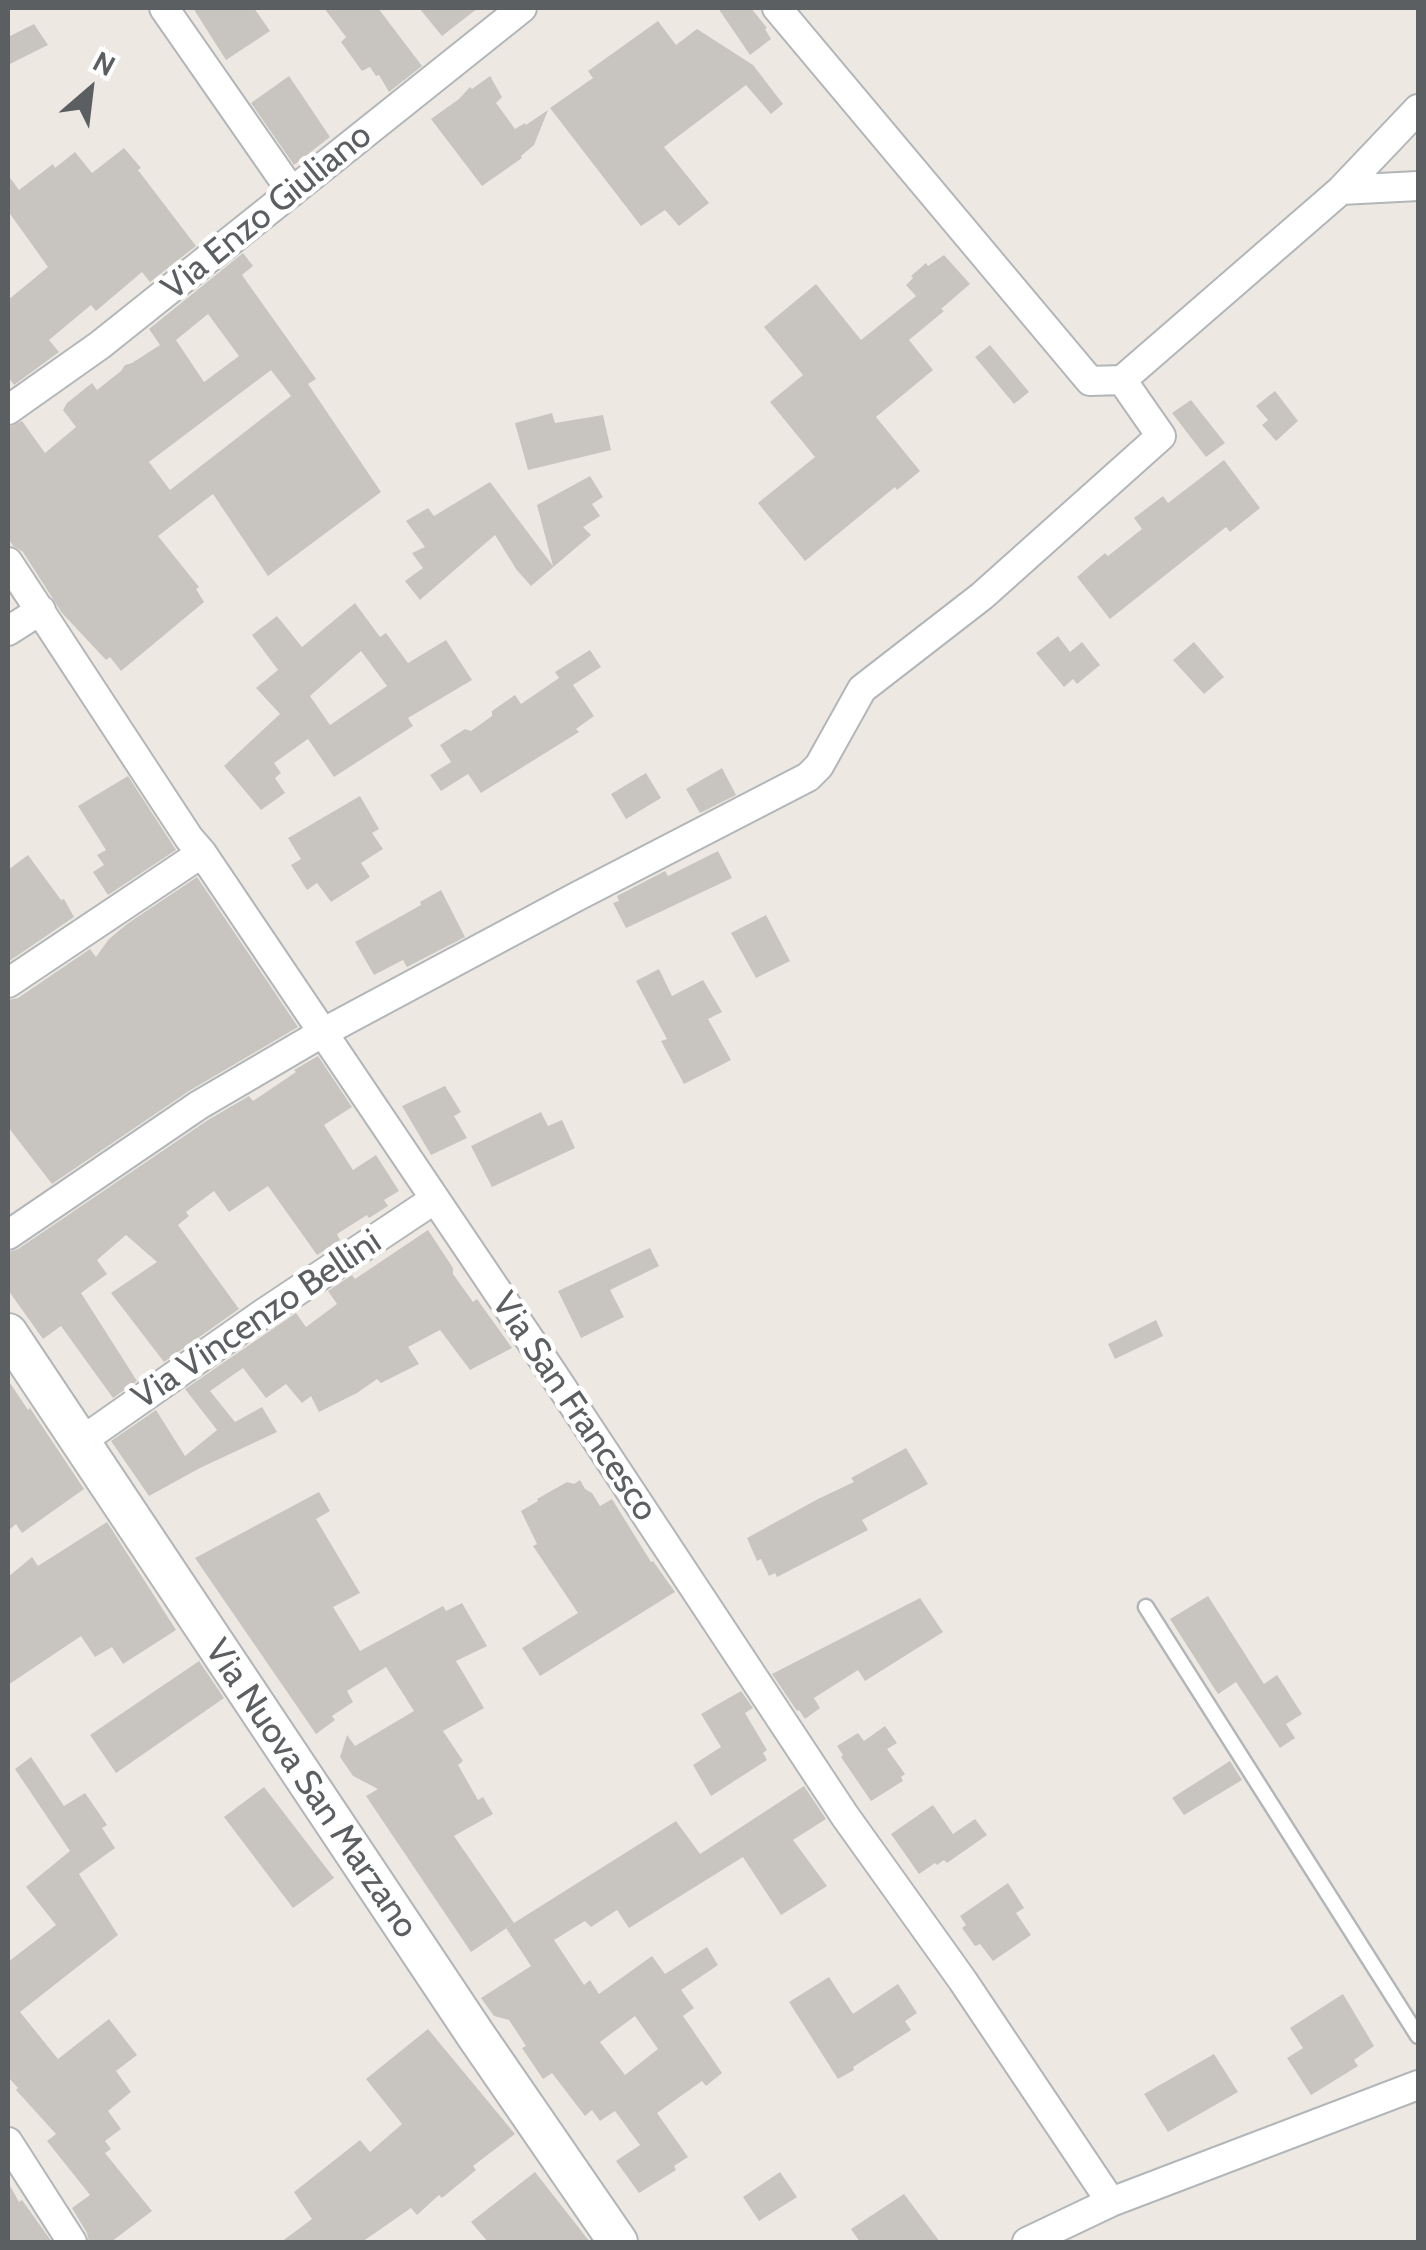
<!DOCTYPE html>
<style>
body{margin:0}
#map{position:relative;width:1426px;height:2250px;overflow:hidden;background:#ede9e2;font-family:Cabin,sans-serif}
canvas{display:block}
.frame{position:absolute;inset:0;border:10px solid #5b5f62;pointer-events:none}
.north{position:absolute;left:40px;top:40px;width:100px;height:100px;-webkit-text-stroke:8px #fff;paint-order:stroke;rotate:28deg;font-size:28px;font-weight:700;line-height:40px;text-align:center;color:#5b5f62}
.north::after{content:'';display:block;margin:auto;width:35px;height:45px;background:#5b5f62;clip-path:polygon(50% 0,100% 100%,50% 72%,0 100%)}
</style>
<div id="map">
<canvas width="1426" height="2250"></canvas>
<div class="frame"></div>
<div class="north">N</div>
</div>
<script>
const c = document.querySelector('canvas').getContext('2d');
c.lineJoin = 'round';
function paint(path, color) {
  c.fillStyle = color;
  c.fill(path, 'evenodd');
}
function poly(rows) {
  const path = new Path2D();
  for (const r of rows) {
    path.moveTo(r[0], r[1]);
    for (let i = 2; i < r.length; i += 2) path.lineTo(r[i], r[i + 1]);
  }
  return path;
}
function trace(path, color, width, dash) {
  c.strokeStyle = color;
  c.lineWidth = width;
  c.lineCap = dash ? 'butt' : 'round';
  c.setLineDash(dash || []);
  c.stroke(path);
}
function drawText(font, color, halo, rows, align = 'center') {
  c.font = font + ' Cabin,sans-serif';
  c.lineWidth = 9;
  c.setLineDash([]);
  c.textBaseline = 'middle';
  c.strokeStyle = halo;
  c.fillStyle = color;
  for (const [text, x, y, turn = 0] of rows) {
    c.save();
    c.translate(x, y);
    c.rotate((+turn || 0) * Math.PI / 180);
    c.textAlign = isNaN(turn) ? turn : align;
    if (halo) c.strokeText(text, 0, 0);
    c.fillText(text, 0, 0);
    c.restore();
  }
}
paint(poly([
 [193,8,254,8,270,31,226,60],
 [324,8,378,8,422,66,389,92,379,75,376,76,370,67,362,71,341,42,346,37],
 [419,8,478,8,442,36],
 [718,8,751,8,767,28,765,29,771,39,750,55],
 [658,21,676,45,697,29,753,65,783,104,771,114,746,85,664,147,709,203,679,226,665,210,641,226,550,108,593,78,588,71],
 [34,24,48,45,8,65,8,37],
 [289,76,330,137,294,165,251,103],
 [490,76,502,97,496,103,515,129,525,123,526,125,548,110,534,145,521,156,522,158,482,186,431,119,459,99,470,87,472,89],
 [124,148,141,168,138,170,196,246,150,282,142,272,96,311,91,305,49,340,59,352,14,385,8,377,8,300,48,267,8,211,8,175,19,190,53,164,55,168,75,152,92,173],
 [243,253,253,266,242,275,316,379,308,384,381,492,268,576,213,494,158,536,199,587,196,589,204,602,121,671,110,657,106,660,62,613,23,552,13,546,8,538,8,427,22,421,45,453,76,427,63,410,67,403,92,383,97,390,121,371,125,365,132,363,160,345,149,329],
 [208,314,239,356,204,382,176,340],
 [271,370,291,396,170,490,149,462],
 [944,255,970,284,941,309,944,311,909,340,933,370,876,417,920,471,897,490,895,487,805,561,758,503,815,457,770,402,803,375,764,327,816,284,861,340,916,296,906,285,913,278,911,276,926,263,928,266],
 [990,345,1029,392,1014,404,975,357],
 [1275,391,1298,421,1276,441,1262,425,1268,420,1256,406],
 [1191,400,1225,443,1206,457,1172,413],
 [552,413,555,423,603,415,611,450,528,470,515,423],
 [1224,460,1260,508,1230,532,1226,527,1110,619,1077,577,1105,553,1108,556,1142,529,1134,518,1163,496,1168,503],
 [590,476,603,497,592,504,600,516,583,527,591,535,531,586,516,569,495,535,420,600,405,581,423,568,412,553,425,547,406,521,428,508,434,516,490,482,553,566,537,505],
 [355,603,380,637,386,633,408,663,446,640,472,680,408,718,413,726,334,777,308,739,274,763,281,773,275,778,285,793,261,810,224,766,280,714,256,688,278,670,252,635,277,616,302,647],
 [361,651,387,686,330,725,310,696],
 [1058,636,1070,652,1082,642,1100,665,1077,684,1073,679,1064,687,1036,653],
 [1194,642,1224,677,1204,694,1173,660],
 [590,650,601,667,573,685,594,716,576,729,579,732,481,793,468,774,441,791,430,775,451,762,440,745,465,729,471,731,492,716,492,711,515,695,521,704,559,678,555,672],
 [722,768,736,795,700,813,686,789],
 [646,773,661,798,626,819,611,794],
 [128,776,176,850,108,895,93,872,104,865,97,855,106,850,78,806],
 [360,796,379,829,372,833,383,849,361,863,370,877,331,902,317,883,307,890,291,865,301,859,288,838],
 [718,851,732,878,626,928,613,903,619,901,617,896,665,871,668,876],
 [28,855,61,900,64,899,74,917,8,962,8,870],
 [197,877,298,1027,189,1091,52,1184,8,1127,8,1000,18,998,90,949,96,957,109,939,127,924],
 [441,890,465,937,407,967,403,960,374,975,355,942,421,905,420,902],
 [766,915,790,961,756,978,731,933],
 [659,969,672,996,703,980,722,1012,708,1019,731,1060,684,1084,661,1041,667,1039,636,981],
 [318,1056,352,1107,324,1125,353,1170,376,1155,399,1191,384,1200,388,1206,369,1218,367,1215,337,1234,340,1240,317,1255,268,1186,229,1212,214,1191,186,1212,189,1216,178,1225,239,1309,164,1362,111,1293,157,1262,126,1235,97,1260,107,1274,81,1293,137,1381,113,1398,61,1326,43,1339,8,1290,8,1252,18,1249,208,1120,249,1096,253,1101,296,1072,294,1070],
 [445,1086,461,1112,454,1116,467,1138,431,1155,402,1106],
 [541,1112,548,1126,562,1120,575,1148,492,1187,471,1146],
 [428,1230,453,1268,453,1274,473,1302,477,1299,512,1348,470,1370,440,1330,408,1347,419,1364,381,1383,377,1379,357,1393,319,1412,311,1396,302,1403,286,1384,266,1398,243,1368,210,1391,235,1422,262,1407,277,1432,200,1468,149,1496,111,1441,156,1410,185,1456,217,1430,185,1389,296,1313,306,1327,337,1304,328,1291,352,1275,355,1279],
 [650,1248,659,1266,610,1290,624,1317,581,1338,558,1291],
 [1156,1320,1163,1336,1115,1359,1108,1344],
 [8,1380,28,1410,30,1408,84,1489,22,1533,16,1524,8,1531],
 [906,1448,928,1484,862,1520,868,1530,777,1577,775,1573,769,1576,761,1559,757,1561,747,1538,818,1499,854,1482,851,1478],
 [580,1480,585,1489,592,1493,600,1506,612,1499,651,1562,653,1561,675,1592,540,1676,522,1648,578,1613,533,1546,537,1544,521,1511,538,1501,537,1499,567,1482,574,1484],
 [319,1492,330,1511,316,1519,360,1593,333,1607,360,1651,443,1606,446,1611,462,1603,487,1646,456,1661,484,1708,443,1731,463,1761,458,1765,478,1800,483,1797,493,1814,454,1836,514,1923,471,1952,366,1796,378,1789,353,1776,340,1757,347,1735,355,1746,414,1711,386,1667,347,1691,353,1702,332,1716,335,1720,316,1734,195,1558],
 [107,1522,176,1630,123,1664,112,1647,95,1657,81,1636,8,1685,8,1577,32,1557,38,1566],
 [1208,1596,1264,1684,1277,1675,1302,1714,1286,1724,1295,1738,1280,1748,1236,1682,1218,1694,1170,1619],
 [920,1598,943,1632,865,1681,858,1670,814,1698,820,1708,805,1719,799,1710,797,1711,772,1674],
 [199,1661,224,1698,116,1773,90,1735],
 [741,1691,753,1708,745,1713,767,1750,763,1753,767,1760,711,1796,693,1765,721,1747,701,1714],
 [885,1726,897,1743,887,1749,905,1774,901,1777,903,1781,871,1801,841,1757,843,1755,837,1746,858,1733,864,1741],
 [31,1757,64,1806,85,1793,107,1825,102,1828,115,1848,79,1874,118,1935,20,2012,58,2059,109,2019,137,2055,116,2071,131,2092,108,2111,121,2129,105,2141,111,2149,105,2153,152,2211,111,2242,89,2242,87,2233,72,2208,90,2195,47,2141,56,2134,16,2090,18,2088,8,2077,8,1962,56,1925,26,1887,70,1851,15,1769],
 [1230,1761,1242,1780,1184,1815,1172,1798],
 [804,1786,826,1819,793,1840,827,1886,781,1915,743,1857,629,1928,617,1910,591,1927,585,1921,554,1940,584,1985,590,1980,599,1994,652,1956,665,1974,707,1947,718,1965,681,1990,694,2008,683,2016,722,2073,706,2086,702,2081,657,2113,688,2157,674,2166,676,2170,639,2193,616,2161,640,2145,615,2111,600,2121,592,2110,585,2116,552,2073,543,2079,522,2048,526,2046,509,2020,494,2016,481,1998,531,1966,506,1928,676,1821,700,1854],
 [635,2016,658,2049,625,2075,600,2042],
 [264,1787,334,1878,293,1908,224,1817],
 [933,1805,953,1834,975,1819,987,1835,947,1863,944,1860,937,1865,935,1863,919,1874,891,1834],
 [1008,1883,1024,1908,1016,1913,1031,1935,993,1961,980,1944,975,1946,962,1928,966,1925,960,1916],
 [829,1977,853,2014,898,1984,917,2013,905,2021,911,2030,853,2067,854,2070,838,2079,789,2002],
 [1343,1994,1374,2046,1354,2060,1358,2066,1311,2095,1287,2058,1303,2048,1290,2028],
 [428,2029,515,2134,473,2166,476,2170,442,2198,439,2195,417,2215,411,2208,362,2242,281,2242,312,2219,294,2192,360,2140,370,2152,402,2124,366,2079],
 [1214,2054,1238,2092,1168,2132,1144,2094],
 [535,2172,590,2242,488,2242,471,2222],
 [780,2172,797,2197,759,2221,743,2197],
 [8,2182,19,2202,22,2200,52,2242,8,2242],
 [904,2194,940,2242,860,2242,851,2229]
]), '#c8c4c0');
const service = poly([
 [1146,1607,1418,2036]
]);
const minor = poly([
 [164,8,292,192],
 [777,8,1090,381,1122,380,1341,190,1418,109],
 [1341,190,1418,186],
 [8,410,100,345,522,8],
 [8,562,189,838,202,853,551,1371,845,1816,963,1981,1111,2202],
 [8,631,41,610],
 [8,983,202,853],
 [8,1235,199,1105,322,1033,576,897,808,777,819,766,862,689,982,596,1161,436,1122,380],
 [80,1442,261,1315,435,1199],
 [8,2142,72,2242],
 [1027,2242,1111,2202,1418,2085]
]);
const secondary = poly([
 [8,1333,475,2034,618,2242]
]);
trace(service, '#b3b6b9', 19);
trace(minor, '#b3b6b9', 32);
trace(secondary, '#b2b6b9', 42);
trace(service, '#fff', 14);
trace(minor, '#fff', 28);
trace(secondary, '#fff', 38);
drawText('35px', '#5b5f62', '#fff', [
 ["Via Enzo Giuliano",267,212,-39],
 ["Via Vincenzo Bellini",257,1320,-34],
 ["Via San Francesco",574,1407,56],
 ["Via Nuova San Marzano",311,1789,56]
]);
</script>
